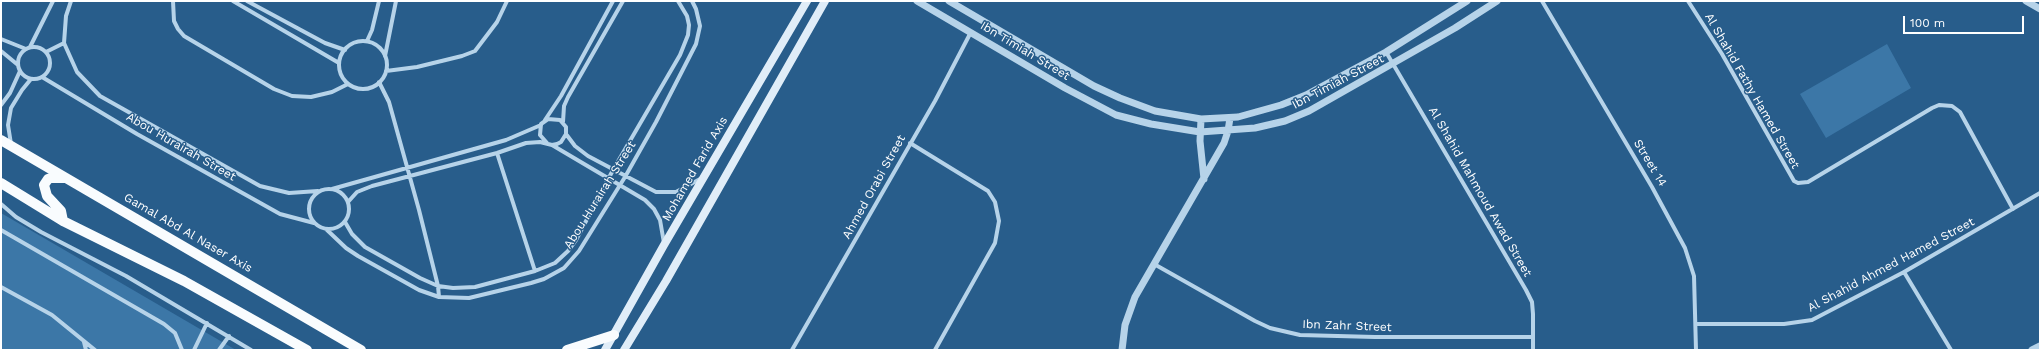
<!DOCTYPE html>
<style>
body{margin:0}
#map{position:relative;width:2041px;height:351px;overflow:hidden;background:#285d8b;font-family:"Work Sans",sans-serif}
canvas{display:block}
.frame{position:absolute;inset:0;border:2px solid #fff;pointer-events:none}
.scale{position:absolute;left:1903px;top:16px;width:121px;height:18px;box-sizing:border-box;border:2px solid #fff;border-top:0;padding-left:5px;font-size:12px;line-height:14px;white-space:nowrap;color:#fff;-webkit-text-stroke:3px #285d8b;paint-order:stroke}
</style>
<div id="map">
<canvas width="2041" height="351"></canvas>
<div class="frame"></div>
<div class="scale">100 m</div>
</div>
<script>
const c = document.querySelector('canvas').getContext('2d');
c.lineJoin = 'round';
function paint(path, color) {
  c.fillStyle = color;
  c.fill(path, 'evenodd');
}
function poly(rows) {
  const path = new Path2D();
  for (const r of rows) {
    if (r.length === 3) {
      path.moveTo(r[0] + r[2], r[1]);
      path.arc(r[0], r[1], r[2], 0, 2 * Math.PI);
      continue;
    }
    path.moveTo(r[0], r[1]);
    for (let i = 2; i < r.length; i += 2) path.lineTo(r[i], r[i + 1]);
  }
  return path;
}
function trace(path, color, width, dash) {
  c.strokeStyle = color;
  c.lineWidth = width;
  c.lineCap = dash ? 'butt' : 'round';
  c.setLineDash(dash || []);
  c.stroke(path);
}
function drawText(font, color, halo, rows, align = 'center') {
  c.font = font + ' "Work Sans",sans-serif';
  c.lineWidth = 3;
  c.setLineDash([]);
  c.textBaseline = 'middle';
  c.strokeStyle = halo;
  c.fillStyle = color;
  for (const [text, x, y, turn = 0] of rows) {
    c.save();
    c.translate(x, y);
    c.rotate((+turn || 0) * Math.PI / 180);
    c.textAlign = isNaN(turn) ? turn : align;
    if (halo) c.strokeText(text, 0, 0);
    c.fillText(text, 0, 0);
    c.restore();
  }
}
paint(poly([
 [1887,44,1911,88,1826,138,1800,94],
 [1,213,236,350,1,350]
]), '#3c77a7');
trace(poly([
 [71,1,66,16,64,43,77,72,100,96,260,186,289,193,318,191],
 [173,1,174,21,178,29,184,36,274,89,292,96,311,97,332,92,348,84],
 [233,1,339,63],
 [247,1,325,43,345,50],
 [1542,1,1652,187,1685,248,1694,276,1696,350],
 [1688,1,1722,54,1794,181,1798,183,1808,182,1932,108,1939,105,1952,106,1960,112,2013,209],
 [1,39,26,49],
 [367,41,372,30,379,1],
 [363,65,24],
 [34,63,16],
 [30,47,53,1],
 [1,51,18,65],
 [46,52,64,43],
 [1386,52,1526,290,1532,302,1533,314,1533,350],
 [385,56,396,1],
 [386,71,417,67,462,56,475,51,497,22,507,1],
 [42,77,137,134,280,214,314,223],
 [379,82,389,102,419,210,438,286,439,297],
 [1,105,10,93,20,71],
 [545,120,561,96,613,1],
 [563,122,564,106,568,97,623,1],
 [566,134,575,146,588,156,656,192,676,192,702,178],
 [910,143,988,191,995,202,999,221,995,243,935,350],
 [11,144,8,125,11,108,22,90,31,79],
 [552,145,645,200,654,209,660,220,664,243],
 [497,153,535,271],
 [329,209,20],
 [332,189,506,140,541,125],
 [348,202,357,192,372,186,497,153,526,143,540,142,552,145,557,144,561,142,566,134,566,127,560,120,548,119,541,124,540,135,547,143],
 [1,204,16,217,41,232,126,276,251,350],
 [345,222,352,234,365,247,420,278,438,286,453,288,475,287,535,271,555,263,568,251,576,240,613,170,680,55,688,35,689,25,687,16,678,1],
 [326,229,346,248,358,256,419,290,439,297,469,298,531,283,544,279,564,268,579,251,625,177,656,122,696,44,700,26,696,9,692,1],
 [1,230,164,324,175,333,182,350],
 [1154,264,1255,321,1270,328,1300,335,1375,337,1533,337],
 [1904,272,1951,350],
 [1,287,52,315,95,350],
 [1696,324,1784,324,1812,320,1904,272,2040,193],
 [84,342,86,350],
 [194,350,207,323],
 [219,350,229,336],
 [792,350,935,101,971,32]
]), '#b6d3e9', 4);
trace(poly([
 [917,1,1065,88,1116,115,1151,124,1200,132,1255,128,1285,121,1309,111,1455,28,1497,1],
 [949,1,1094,86,1120,98,1155,111,1201,119,1238,117,1281,105,1306,95,1386,52,1467,1],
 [2026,1,2040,9],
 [1201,119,1200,141,1204,179],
 [1122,350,1125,325,1135,297,1224,143,1228,131,1230,118],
 [2032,350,2040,346]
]), '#b6d3e9', 7);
trace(poly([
 [605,350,664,245,807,1],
 [624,350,666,281,825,1]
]), '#e0edf8', 8);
trace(poly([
 [1,140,361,350],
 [1,183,63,221,184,281,307,350],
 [63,221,61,211,47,196,44,185,48,179,51,178,64,178],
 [567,350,614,335]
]), '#f9fcfe', 10);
drawText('12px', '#fff', '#285d8b', [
 ["Ibn Timiah Street",1025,51,31],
 ["Ibn Timiah Street",1338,82,-28],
 ["Al Shahid Fathy Hamed Street",1752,91,60],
 ["Abou Hurairah Street",181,147,30],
 ["Street 14",1650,163,59],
 ["Mohamed Farid Axis",695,169,-60],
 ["Ahmed Orabi Street",874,187,-61],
 ["Al Shahid Mahmoud Awad Street",1480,192,60],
 ["Abou Hurairah Street",600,195,-58],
 ["Gamal Abd Al Naser Axis",188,233,30],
 ["Al Shahid Ahmed Hamed Street",1891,265,-28],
 ["Ibn Zahr Street",1347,326,2]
]);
</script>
